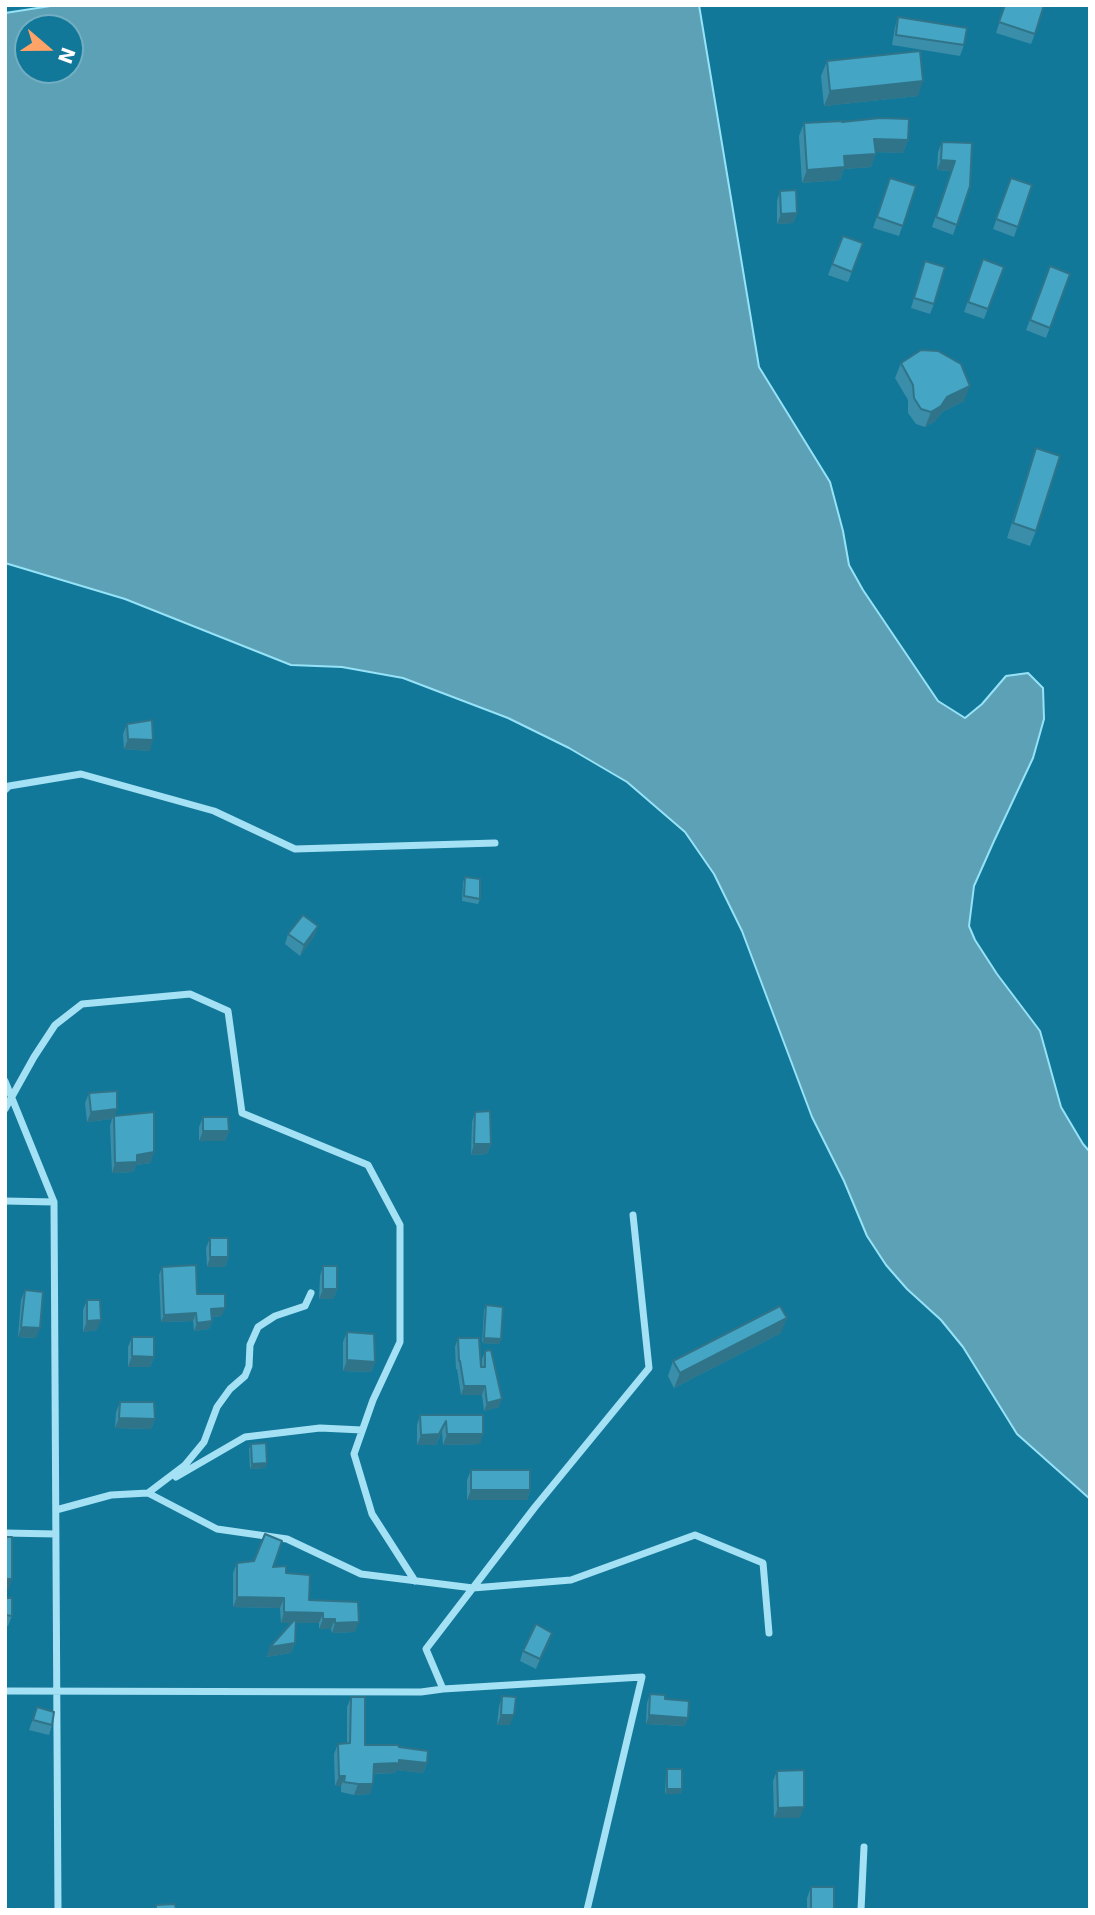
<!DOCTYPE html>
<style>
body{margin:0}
#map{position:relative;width:1095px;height:1915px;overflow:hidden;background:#127899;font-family:"DejaVu Sans",sans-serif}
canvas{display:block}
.frame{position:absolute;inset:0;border:7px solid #fff;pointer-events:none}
.north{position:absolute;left:14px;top:14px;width:70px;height:70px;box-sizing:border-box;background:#127899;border:2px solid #71aec2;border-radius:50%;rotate:110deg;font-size:19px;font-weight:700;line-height:28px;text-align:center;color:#fff}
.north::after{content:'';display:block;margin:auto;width:24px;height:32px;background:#ffa367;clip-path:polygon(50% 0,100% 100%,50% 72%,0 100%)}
</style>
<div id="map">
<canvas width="1095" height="1915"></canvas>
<div class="frame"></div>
<div class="north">N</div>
</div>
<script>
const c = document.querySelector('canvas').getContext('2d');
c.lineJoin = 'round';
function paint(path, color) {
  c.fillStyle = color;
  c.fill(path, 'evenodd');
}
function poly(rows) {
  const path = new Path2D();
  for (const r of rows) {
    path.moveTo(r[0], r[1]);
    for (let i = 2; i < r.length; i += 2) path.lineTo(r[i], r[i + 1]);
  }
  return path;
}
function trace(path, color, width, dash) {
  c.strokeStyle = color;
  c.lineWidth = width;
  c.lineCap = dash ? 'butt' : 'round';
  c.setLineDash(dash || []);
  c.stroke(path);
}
const water = poly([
 [57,5,699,5,759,367,830,482,843,531,849,565,863,590,938,701,965,718,982,704,1006,676,1028,673,1043,688,1044,719,1033,758,994,841,974,886,969,926,975,940,997,974,1040,1031,1061,1107,1083,1144,1090,1152,1090,1499,1017,1434,963,1347,941,1320,907,1289,886,1265,867,1236,844,1181,812,1117,742,931,714,874,685,832,627,782,569,748,508,718,403,678,342,667,291,665,125,599,5,563,5,13,57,5],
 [28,28,70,28,70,70,28,70,28,28]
]);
paint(water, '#5da1b7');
trace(water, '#96e2f7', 2);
trace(poly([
 [5,790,9,786,81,774,214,811,295,849,495,843],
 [5,1081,54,1202,58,1910],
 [5,1109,34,1057,55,1025,82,1004,190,994,228,1011,242,1113,368,1165,400,1225,400,1342,373,1400,354,1454,372,1514,415,1581],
 [5,1201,54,1202],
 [176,1477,245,1437,320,1428,362,1430],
 [148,1493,185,1465,204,1442,217,1407,230,1389,245,1376,249,1366,250,1345,258,1327,275,1316,305,1306,311,1293],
 [56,1510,111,1495,148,1493,217,1529,287,1539,361,1574,473,1588,571,1580,695,1535,763,1563,769,1633],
 [5,1533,56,1534],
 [443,1689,426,1649,535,1507,649,1368,633,1215],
 [5,1691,421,1692,443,1689,642,1677,587,1910],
 [861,1910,864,1847]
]), '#a4e1f4', 7);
paint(poly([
 [1005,5,1035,34,1031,44,996,33],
 [898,17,964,45,960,56,892,45,895,27],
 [827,61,918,96,824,106,821,76],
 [804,123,908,140,903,153,875,152,871,167,844,169,840,180,802,183,799,136],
 [942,142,970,186,953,235,932,227,951,171,937,170,938,152],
 [890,178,916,186,899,236,873,228],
 [1011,178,1032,185,1014,237,993,229],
 [780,191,797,213,793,223,777,224,777,201],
 [843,236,863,243,848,282,828,275],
 [983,259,1004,267,984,319,964,312],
 [925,261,934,304,930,314,911,308],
 [1050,266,1070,274,1046,338,1026,330],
 [901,363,964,401,942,412,935,421,925,427,916,424,908,413,908,400,895,378],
 [1036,448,1036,531,1030,546,1007,538],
 [127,724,150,751,124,749,123,734],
 [465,877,480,899,478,904,462,901,463,882],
 [318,926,314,936,300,956,285,944,288,934],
 [89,1093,115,1116,151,1163,136,1165,133,1172,112,1173,110,1126,112,1119,87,1122,85,1103],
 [475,1112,491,1144,487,1154,471,1155,472,1122],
 [203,1117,229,1131,225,1141,199,1141,199,1127],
 [210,1238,228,1257,225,1267,207,1267,206,1248],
 [323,1266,337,1289,333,1299,319,1299,320,1276],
 [162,1267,222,1316,212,1317,212,1321,209,1329,194,1331,193,1321,161,1322,159,1275],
 [25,1290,36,1338,18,1337,21,1300],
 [87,1300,97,1330,83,1332,83,1310],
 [486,1305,501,1339,499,1344,482,1343,484,1310],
 [347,1332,375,1362,371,1372,343,1371,343,1342],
 [781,1333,674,1388,668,1376,673,1361],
 [132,1337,154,1357,150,1367,128,1367,128,1347],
 [458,1338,481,1367,482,1367,482,1359,485,1351,499,1407,484,1411,482,1395,461,1395,457,1369,456,1369,455,1347],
 [120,1402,155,1419,151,1429,115,1428,116,1412],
 [420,1415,483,1415,480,1444,443,1445,442,1431,436,1445,417,1445,417,1425],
 [251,1444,267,1463,265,1468,250,1469,249,1449],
 [471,1470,530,1490,527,1500,467,1500,467,1480],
 [237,1563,286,1573,309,1600,355,1632,332,1633,331,1629,319,1629,319,1623,296,1623,295,1643,291,1653,266,1657,291,1623,281,1623,280,1608,233,1607,233,1573],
 [5,1598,12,1616,8,1626,5,1626],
 [552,1633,536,1669,520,1661,523,1651],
 [650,1694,665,1699,685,1726,646,1724,647,1703],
 [502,1696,510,1725,497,1725,499,1707],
 [351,1697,365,1745,399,1747,427,1763,423,1773,396,1770,395,1773,374,1774,370,1794,354,1795,341,1792,341,1786,335,1786,334,1754,338,1744,347,1743,347,1707],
 [37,1707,52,1725,49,1735,29,1730],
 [667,1769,682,1789,680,1794,665,1794,666,1774],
 [777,1771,800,1818,774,1818,773,1781],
 [811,1887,834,1910,807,1910,807,1898]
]), '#3a8ea9');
paint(poly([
 [923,81,918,96,824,106,830,91],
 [874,139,908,140,903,153,870,152],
 [876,154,871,167,844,169,840,180,802,183,807,170,844,156],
 [941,160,955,161,951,171,937,170],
 [797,213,793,223,777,224,781,214],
 [970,386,964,401,942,412,935,421,925,427,931,412,947,397],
 [128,739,153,740,150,751,124,749],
 [318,926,314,936,300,956,304,945],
 [117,1109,114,1119,114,1116,112,1119,87,1122,91,1112],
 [203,1131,229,1131,225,1141,199,1141],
 [474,1144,491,1144,487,1154,471,1155],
 [154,1152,151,1163,136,1165,133,1172,112,1173,115,1163,137,1155],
 [210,1257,228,1257,225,1267,207,1267],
 [323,1289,337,1289,333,1299,319,1299],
 [225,1308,222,1316,208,1317,211,1309],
 [196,1313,193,1321,161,1322,164,1315],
 [787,1318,781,1333,674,1388,680,1373],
 [101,1320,97,1330,83,1332,87,1321],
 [212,1321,209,1329,194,1331,197,1323],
 [21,1327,40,1328,36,1338,18,1337],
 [484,1338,501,1339,499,1344,482,1343],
 [132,1356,154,1357,150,1367,128,1367],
 [347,1360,375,1362,371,1372,343,1371],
 [464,1386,485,1386,482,1395,461,1395],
 [502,1399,499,1407,484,1411,487,1403],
 [119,1418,155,1419,151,1429,115,1428],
 [446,1421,436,1445,417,1445,421,1435],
 [447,1434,483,1434,480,1444,443,1445],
 [267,1463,265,1468,250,1469,252,1464],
 [471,1490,530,1490,527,1500,467,1500],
 [5,1579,12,1579,9,1589,5,1589],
 [237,1597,284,1598,280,1608,233,1607],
 [284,1612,323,1613,319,1623,281,1623],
 [323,1619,335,1619,331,1629,319,1629],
 [359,1622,355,1632,332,1633,335,1623],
 [552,1633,549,1643,536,1669,540,1659],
 [295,1643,291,1653,266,1657,270,1647],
 [501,1715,514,1715,510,1725,497,1725],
 [649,1715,688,1718,685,1726,646,1724],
 [399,1760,427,1763,423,1773,396,1770,395,1773,371,1774,374,1764],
 [339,1776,345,1776,341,1786,335,1786],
 [358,1784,373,1784,370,1794,354,1795],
 [667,1789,682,1789,680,1794,665,1794],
 [804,1807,800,1818,774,1818,778,1808]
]), '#307489');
const building = poly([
 [1005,5,1044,5,1035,34,999,22,1005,5],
 [898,17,967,28,964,45,896,35,898,17],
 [920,51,923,81,830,91,827,61,920,51],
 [880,118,909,119,908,140,874,139,876,154,844,156,845,167,807,170,804,123,842,121,842,122,880,118],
 [942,142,972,143,970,186,957,225,936,217,955,161,941,160,942,142],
 [890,178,916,186,903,226,877,217,890,178],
 [1011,178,1032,185,1018,227,996,219,1011,178],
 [796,190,797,213,781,214,780,191,796,190],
 [843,236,863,243,852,272,832,264,843,236],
 [983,259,1004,267,988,309,968,302,983,259],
 [925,261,945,267,934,304,914,298,925,261],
 [1050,266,1070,274,1050,328,1030,320,1050,266],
 [921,350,938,351,961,364,970,386,947,397,941,406,931,412,921,409,914,398,913,385,901,363,921,350],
 [1036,448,1060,456,1036,531,1013,523,1036,448],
 [152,720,153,740,128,739,127,724,152,720],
 [465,877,480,879,480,899,464,896,465,877],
 [303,915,318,926,304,945,288,934,303,915],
 [117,1091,117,1109,91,1112,89,1093,117,1091],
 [490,1111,491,1144,474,1144,475,1112,490,1111],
 [154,1112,154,1152,137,1155,137,1162,115,1163,114,1116,154,1112],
 [203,1117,228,1117,229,1131,203,1131,203,1117],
 [210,1238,228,1238,228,1257,210,1257,210,1238],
 [196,1265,197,1294,225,1294,225,1308,211,1309,212,1321,197,1323,196,1313,164,1315,162,1267,196,1265],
 [323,1266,337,1266,337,1289,323,1289,323,1266],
 [25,1290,43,1292,40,1328,21,1327,25,1290],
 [87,1300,100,1300,101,1320,87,1321,87,1300],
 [486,1305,503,1307,501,1339,484,1338,486,1305],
 [780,1306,787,1318,680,1373,673,1361,780,1306],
 [347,1332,374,1334,375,1362,347,1360,347,1332],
 [132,1337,154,1337,154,1357,132,1356,132,1337],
 [458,1338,479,1338,481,1367,485,1367,485,1351,491,1350,502,1399,487,1403,485,1386,464,1386,460,1361,459,1361,458,1338],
 [120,1402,154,1402,155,1419,119,1418,120,1402],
 [420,1415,483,1415,483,1434,447,1434,446,1421,439,1434,421,1435,420,1415],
 [266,1443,267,1463,252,1464,251,1444,266,1443],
 [471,1470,530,1470,530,1490,471,1490,471,1470],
 [265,1534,282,1541,273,1567,286,1566,286,1573,310,1575,309,1600,358,1602,359,1622,335,1623,335,1619,323,1619,323,1613,284,1612,284,1598,237,1597,237,1563,254,1561,265,1534],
 [5,1537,12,1537,12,1579,5,1579,5,1537],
 [5,1598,12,1598,12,1616,5,1615,5,1598],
 [296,1618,295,1643,270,1647,296,1618],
 [536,1624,552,1633,540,1659,523,1651,536,1624],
 [650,1694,665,1695,665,1699,689,1701,688,1718,649,1715,650,1694],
 [502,1696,516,1697,514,1715,501,1715,502,1696],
 [351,1697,365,1697,365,1745,398,1745,399,1747,428,1751,427,1763,399,1760,399,1763,374,1764,373,1784,358,1784,344,1782,345,1776,339,1776,338,1744,350,1743,351,1697],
 [37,1707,54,1712,52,1725,33,1720,37,1707],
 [667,1769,682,1769,682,1789,667,1789,667,1769],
 [804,1770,804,1807,778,1808,777,1771,804,1770],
 [811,1887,834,1887,834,1910,811,1910,811,1887],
 [175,1904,176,1910,156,1910,156,1905,175,1904]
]);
paint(building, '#44a5c4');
trace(building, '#307489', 2);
</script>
